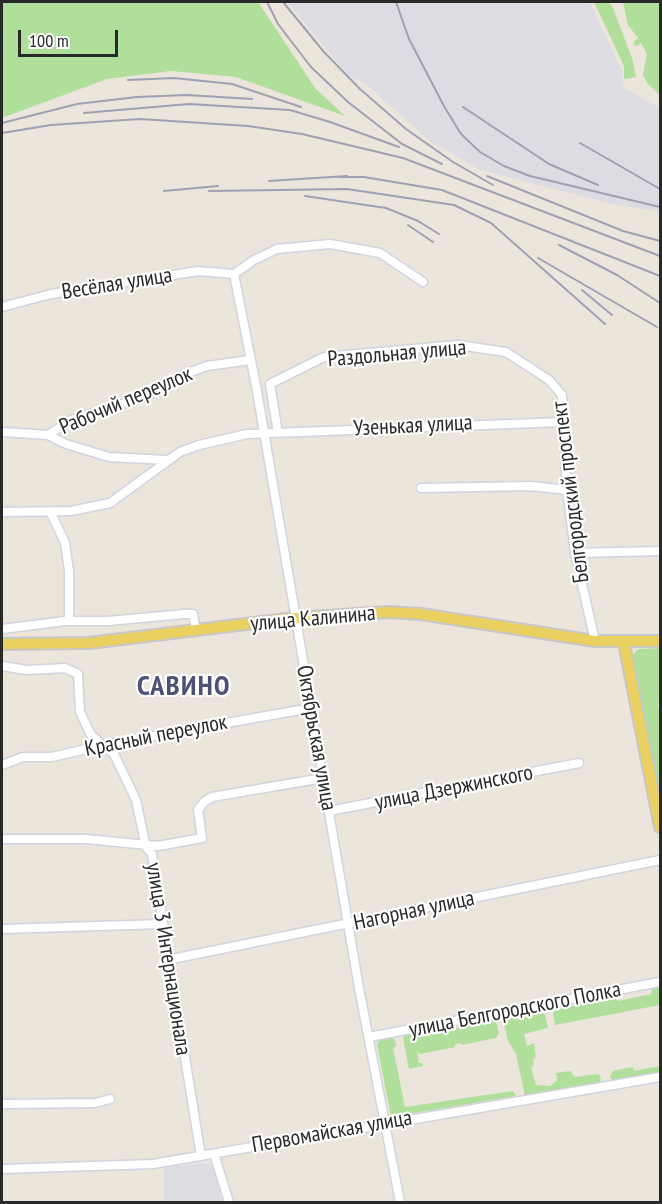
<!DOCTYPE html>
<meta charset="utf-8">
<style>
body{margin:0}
#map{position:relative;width:662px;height:1204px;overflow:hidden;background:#ebe5db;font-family:"PT Sans Narrow",sans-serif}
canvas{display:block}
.frame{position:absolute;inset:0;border:3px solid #292929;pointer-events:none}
.scale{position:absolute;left:18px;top:30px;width:100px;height:27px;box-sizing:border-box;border:3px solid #292929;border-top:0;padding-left:8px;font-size:18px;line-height:21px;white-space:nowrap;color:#292929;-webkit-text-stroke:4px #fff;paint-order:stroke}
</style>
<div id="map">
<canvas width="662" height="1204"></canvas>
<div class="frame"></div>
<div class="scale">100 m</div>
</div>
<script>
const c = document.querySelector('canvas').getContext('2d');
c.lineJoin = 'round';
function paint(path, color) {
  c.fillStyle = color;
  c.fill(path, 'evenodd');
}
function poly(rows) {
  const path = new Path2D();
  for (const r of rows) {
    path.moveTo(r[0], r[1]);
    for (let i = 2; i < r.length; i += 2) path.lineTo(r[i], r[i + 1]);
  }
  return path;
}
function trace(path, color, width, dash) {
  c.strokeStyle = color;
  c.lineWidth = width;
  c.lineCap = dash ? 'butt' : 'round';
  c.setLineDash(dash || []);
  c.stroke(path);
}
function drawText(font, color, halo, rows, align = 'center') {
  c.font = font + ' "PT Sans Narrow",sans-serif';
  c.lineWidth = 4.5;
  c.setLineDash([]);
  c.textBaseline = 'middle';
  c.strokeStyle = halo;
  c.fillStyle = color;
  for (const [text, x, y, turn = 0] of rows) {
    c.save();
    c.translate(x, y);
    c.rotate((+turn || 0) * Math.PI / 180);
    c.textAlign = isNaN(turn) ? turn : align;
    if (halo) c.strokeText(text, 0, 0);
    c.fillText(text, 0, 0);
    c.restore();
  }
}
paint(poly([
 [287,2,590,2,622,71,624,88,660,108,660,212,613,204,480,170,430,141,365,83,349,76],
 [206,1163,213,1167,222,1202,164,1202,164,1167]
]), '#dedce3');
paint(poly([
 [2,2,258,2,315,88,345,116,236,77,171,71,107,79,2,118],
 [594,2,609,2,613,8,633,61,636,77,624,79,624,66],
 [623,2,660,2,660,95,647,83,643,75,647,54,641,43,637,46,634,45,634,41,638,38,628,25],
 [660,648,660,703,658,703,660,716,660,795,633,655,638,649],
 [660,985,660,1005,555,1025,553,1014,555,1010,613,997,618,1001,651,994,652,987],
 [520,1012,528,1015,542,1012,545,1015,548,1028,524,1034,527,1046,534,1043,536,1057,533,1060,534,1066,531,1067,536,1085,550,1086,557,1080,556,1073,570,1071,575,1077,599,1074,601,1080,599,1084,525,1096,516,1054,508,1041,503,1019,504,1016],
 [493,1018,496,1021,499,1033,496,1038,462,1045,461,1043,455,1044,455,1047,420,1054,417,1051,419,1063,422,1063,423,1066,409,1069,403,1038,405,1035,410,1034,415,1038,455,1030,459,1025],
 [392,1037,395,1040,396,1046,393,1048,405,1107,513,1091,516,1096,391,1117,377,1044,381,1039],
 [660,1066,660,1074,613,1081,610,1077,613,1071,626,1068,633,1067,634,1071]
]), '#afdf9a');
const minor = poly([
 [234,274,257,391,359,988,400,1202],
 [234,274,254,260,277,249,330,244,380,253,423,282],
 [2,307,51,294,198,271,234,274],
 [2,432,48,435,71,420,144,397,185,374,207,366,250,360],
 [278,433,270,384,324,357,458,345,506,352,549,380,562,395,567,490,575,553,595,641],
 [48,435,66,444,109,457,167,460],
 [421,488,531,486,567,490],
 [50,511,65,543,69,571,69,621],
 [2,512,71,511,110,503,180,452,199,445,247,434,562,422],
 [575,553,660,551],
 [2,629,65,621,108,621,184,614,193,614,196,630],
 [2,666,27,670,65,668,78,674,80,712,91,735,114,754,136,800,146,847,152,854,201,1156],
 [2,765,23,757,52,757,103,745,311,708],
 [329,811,579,763],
 [2,839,86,839,158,846,202,838,198,810,204,802,212,797,323,778],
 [2,929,162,924],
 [167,960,660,860],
 [369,1037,660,982],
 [2,1104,95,1103,110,1099],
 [214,1154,229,1202],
 [2,1169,153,1164,660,1077]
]);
const major = poly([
 [624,643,660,827],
 [2,644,89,643,295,618,388,612,421,614,595,641,660,641]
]);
trace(minor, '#d1d3e1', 11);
trace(major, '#c7c7c7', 14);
trace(minor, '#fff', 8);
trace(major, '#ead061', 10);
trace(poly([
 [267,2,278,24,311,67,348,102,402,144,442,164],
 [283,2,324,52,360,89,406,129,453,162,493,185],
 [396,2,409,39,445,108,461,134,480,152,504,166,530,176,660,207],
 [128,80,174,78,232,84,301,107],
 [463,107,549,164,598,185],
 [84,113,189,104,290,110,330,122,399,147],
 [2,123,77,104,137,97,187,95,252,99],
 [2,133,51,125,140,119,248,126,302,134,403,158,660,256],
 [580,143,660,189],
 [487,176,623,231,660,241],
 [339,177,364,177,442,190,660,276],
 [269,181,347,176],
 [164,191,218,186],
 [209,191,347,189,454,205,491,223,605,324],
 [305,196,386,208,418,221,439,234],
 [408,225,433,242],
 [559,245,617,275,660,303],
 [538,258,657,327],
 [582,290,612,315]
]), '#9fa1b3', 2);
drawText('22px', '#292929', '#fff', [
 ["Весёлая улица",117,284,-9],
 ["Раздольная улица",397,354,-5],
 ["Рабочий переулок",126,401,-23],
 ["Узенькая улица",413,426,-3],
 ["Белгородский проспект",571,492,-97],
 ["улица Калинина",313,619,-5],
 ["Красный переулок",156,736,-11],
 ["Октябрьская улица",316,738,80],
 ["улица Дзержинского",454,788,-11],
 ["Нагорная улица",414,911,-12],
 ["улица 3 Интернационала",168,959,81],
 ["улица Белгородского Полка",515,1010,-11],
 ["Первомайская улица",332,1132,-10]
]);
c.letterSpacing = '1.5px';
drawText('bold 28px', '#4c5277', '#fff', [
 ["САВИНО",184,687]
]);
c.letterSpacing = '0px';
</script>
